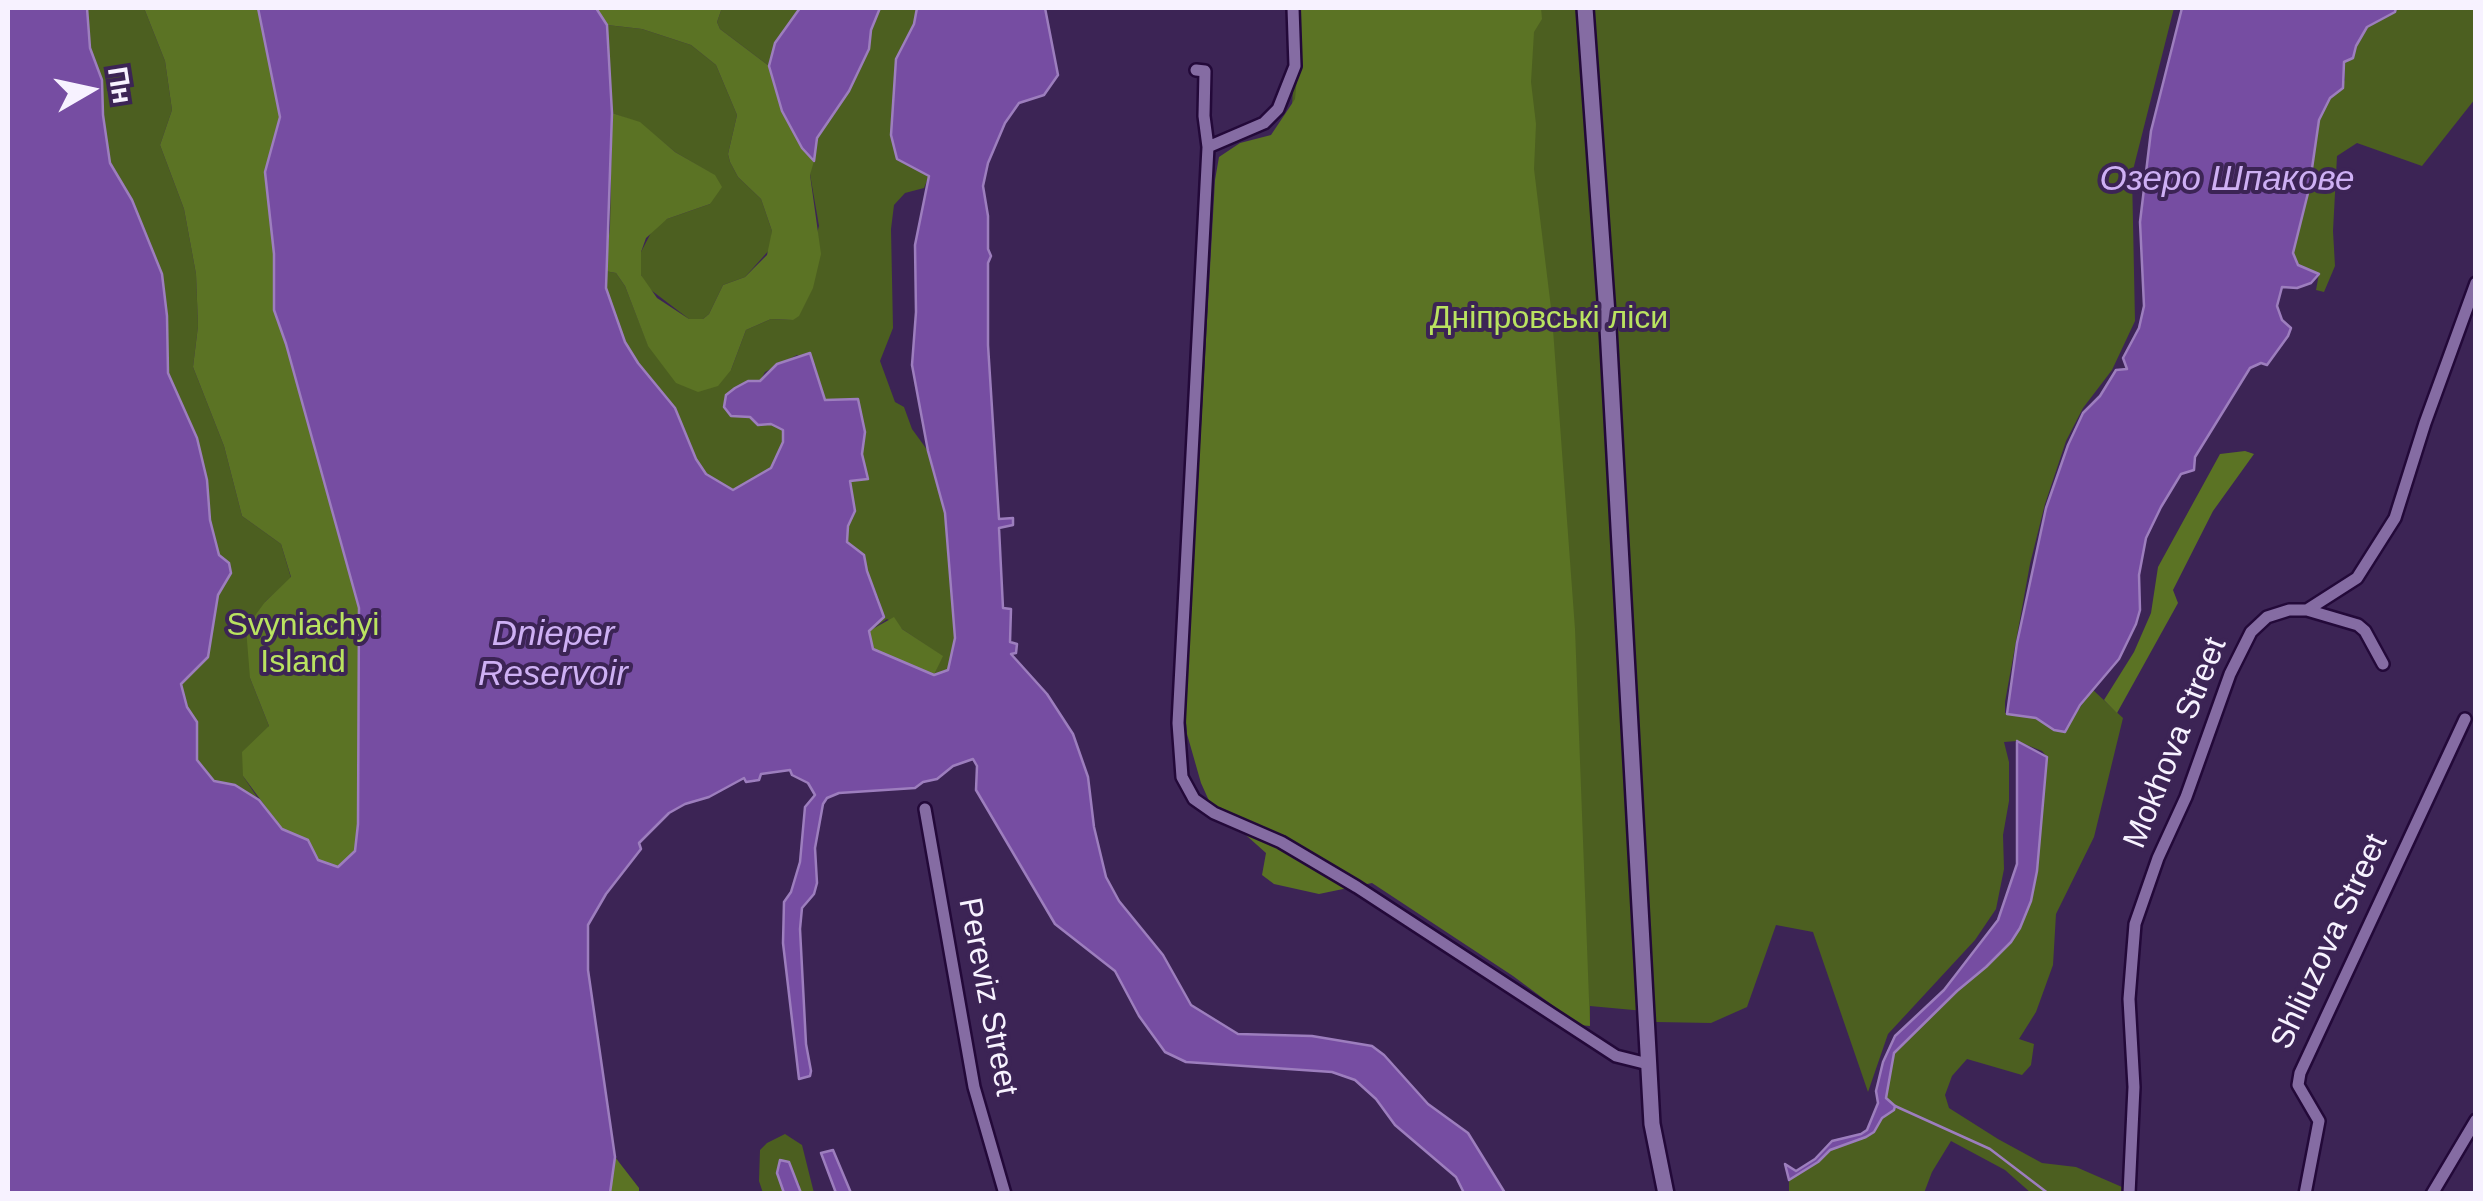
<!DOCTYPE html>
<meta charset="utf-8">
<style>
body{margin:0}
#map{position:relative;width:2483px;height:1201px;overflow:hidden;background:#3c2455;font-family:Arial,sans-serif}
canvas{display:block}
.frame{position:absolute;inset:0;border:10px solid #f7f2ff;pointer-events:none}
.north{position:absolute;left:40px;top:40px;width:100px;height:100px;-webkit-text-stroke:8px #3c2455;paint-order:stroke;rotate:81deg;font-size:28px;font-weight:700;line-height:40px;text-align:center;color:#f7f2ff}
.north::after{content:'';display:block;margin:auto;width:35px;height:45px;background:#f7f2ff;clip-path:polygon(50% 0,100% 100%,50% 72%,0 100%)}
</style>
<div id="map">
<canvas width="2483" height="1201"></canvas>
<div class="frame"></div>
<div class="north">Пн</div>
</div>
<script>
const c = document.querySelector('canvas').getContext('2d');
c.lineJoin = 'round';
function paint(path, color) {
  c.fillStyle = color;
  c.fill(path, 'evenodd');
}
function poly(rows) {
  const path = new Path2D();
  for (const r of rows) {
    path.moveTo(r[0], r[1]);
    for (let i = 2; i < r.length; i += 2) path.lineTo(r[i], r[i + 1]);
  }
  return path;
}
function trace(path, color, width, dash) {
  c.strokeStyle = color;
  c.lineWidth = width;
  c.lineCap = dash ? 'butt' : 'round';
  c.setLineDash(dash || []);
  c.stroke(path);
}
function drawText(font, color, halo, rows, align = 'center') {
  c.font = font + ' Arial,sans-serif';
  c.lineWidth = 8;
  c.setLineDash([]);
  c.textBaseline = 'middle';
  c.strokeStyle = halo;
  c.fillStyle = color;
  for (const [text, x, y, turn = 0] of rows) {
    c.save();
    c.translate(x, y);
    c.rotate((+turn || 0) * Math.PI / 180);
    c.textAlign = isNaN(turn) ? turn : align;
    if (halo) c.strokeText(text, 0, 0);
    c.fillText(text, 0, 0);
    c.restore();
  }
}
paint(poly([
 [87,8,144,8,165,61,172,110,160,145,184,209,196,274,198,326,193,367,224,446,242,516,281,544,291,578,265,602,250,678,269,726,243,776,259,800,235,785,214,781,197,760,197,722,187,707,181,684,208,657,218,595,231,573,229,563,219,556,210,520,207,480,197,438,168,373,167,316,162,274,132,200,110,163,103,115,102,80,90,48],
 [722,8,800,8,775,43,769,66,720,29,717,22],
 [880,8,917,8,914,24,896,59,891,135,929,176,924,188,905,193,894,205,891,229,893,328,880,361,895,402,904,407,912,429,928,451,945,513,955,638,948,670,934,675,942,656,902,629,887,619,869,631,880,602,867,571,864,555,847,542,848,525,855,511,850,480,868,479,862,454,865,432,825,400,815,365,797,355,765,372,760,381,748,381,750,417,758,425,771,424,783,430,783,442,771,468,734,491,706,474,696,459,675,408,638,363,625,342,606,288,605,271,616,273,625,286,648,345,731,370,746,330,771,319,793,320,819,226,810,174,817,138,849,91,869,49,871,30],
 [1298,8,2174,8,2132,174,2135,321,2112,370,2083,408,2066,441,2045,504,2030,564,2005,702,2005,713,2036,718,2064,732,2092,689,2123,718,2094,837,2056,914,2053,965,2036,1012,2019,1039,2034,1044,2031,1065,2022,1075,1967,1059,1952,1076,1945,1095,1949,1108,1998,1139,2042,1163,2076,1167,2122,1187,2124,1193,2031,1193,2005,1170,1951,1141,1932,1172,1924,1193,1789,1193,1789,1180,1796,1174,1818,1162,1830,1150,1858,1141,1874,1132,1889,1103,1886,1098,1894,1053,1957,991,1986,967,2011,942,2020,928,2031,901,2037,871,2047,757,2042,751,2017,741,2004,742,2009,762,2009,801,2003,835,2004,869,1996,909,1975,940,1888,1034,1868,1092,1813,932,1776,925,1747,1007,1711,1023,1656,1022,1655,1012,1590,1006,1590,1026,1291,121],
 [2396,8,2475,8,2475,99,2422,166,2357,143,2337,156,2333,231,2335,266,2324,292,2316,290,2319,274,2298,265,2293,254,2309,189,2319,120,2330,98,2345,80,2344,62,2353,58,2356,46,2368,27,2395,12],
 [607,25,642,29,691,45,716,65,737,115,728,154,730,162,738,177,761,199,772,231,771,248,745,277,723,285,709,314,703,319,689,319,647,287,641,275,641,252,654,227,667,219,710,204,714,175,675,152,640,123,612,113],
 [785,1134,802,1145,814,1193,801,1193,799,1183,777,1173,784,1193,763,1193,759,1181,760,1150,767,1143]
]), '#4c5f20');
paint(poly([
 [144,8,258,8,265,39,280,117,265,172,274,254,274,310,286,344,359,608,358,824,355,851,338,868,318,860,308,840,282,829,243,776,242,752,269,726,250,678,246,628,265,602,291,577,281,544,242,516,224,446,193,367,198,326,196,274,184,209,160,145,172,110,165,61],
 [596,8,722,8,717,22,720,29,769,66,782,111,802,148,814,161,810,175,821,254,813,288,799,316,793,320,771,319,746,330,731,370,718,386,698,392,676,383,648,346,625,286,616,273,605,271,610,227,612,113,640,122,675,152,715,175,722,187,710,204,667,219,646,238,641,252,641,275,657,298,689,319,703,319,709,314,723,285,745,277,767,255,772,231,761,199,738,177,730,162,728,154,737,115,716,65,691,45,642,29,607,25],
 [1299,8,1541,8,1542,19,1534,32,1531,82,1536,124,1534,169,1552,316,1575,629,1590,1026,1579,1025,1513,976,1372,883,1319,894,1274,884,1262,875,1266,853,1210,803,1201,783,1187,734,1185,709,1215,180,1219,157,1240,143,1271,135,1295,99,1301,35],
 [2245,451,2254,454,2213,511,2173,590,2178,603,2117,713,2104,700,2134,652,2151,613,2158,567,2220,454],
 [894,617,902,629,943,656,934,675,873,649,869,631],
 [615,1157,639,1188,639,1193,610,1194]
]), '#5b7324');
const water = poly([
 [8,8,87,8,90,48,102,80,103,115,110,163,132,200,162,274,167,316,168,373,197,438,207,480,210,520,219,555,229,563,231,573,218,595,208,657,181,684,187,707,197,722,197,760,214,781,235,785,259,800,282,829,308,840,318,860,338,867,355,851,358,824,359,608,286,344,274,310,274,254,265,172,280,117,258,8,596,8,607,25,612,113,606,288,625,342,638,363,675,408,696,459,706,474,733,490,771,468,783,442,783,430,771,424,758,425,750,417,731,416,724,407,726,395,735,388,748,381,760,381,777,364,810,353,825,400,858,399,865,432,862,454,868,479,850,481,855,511,848,526,847,542,864,555,867,571,884,617,869,631,873,649,934,675,948,670,955,638,945,513,928,451,912,365,916,312,915,245,929,176,897,159,891,135,896,59,914,24,917,8,1045,8,1058,75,1044,95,1019,103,1005,123,988,163,983,186,988,216,988,249,991,256,988,263,988,345,999,519,1013,518,1013,525,999,528,1003,608,1011,609,1010,642,1017,644,1016,653,1011,654,1047,694,1073,734,1088,777,1094,827,1106,877,1119,901,1163,955,1191,1005,1238,1034,1312,1036,1372,1046,1384,1055,1428,1104,1468,1133,1505,1193,1464,1193,1456,1177,1395,1125,1376,1099,1355,1080,1332,1072,1186,1062,1165,1052,1139,1016,1115,971,1055,924,976,790,977,766,973,759,953,766,937,779,923,782,915,788,839,793,827,798,823,804,815,848,817,883,814,894,802,908,800,929,806,1044,811,1071,810,1076,799,1079,783,943,784,902,791,892,800,862,805,807,815,795,808,783,792,775,790,770,761,774,759,780,746,782,744,778,709,797,685,804,669,813,639,843,641,849,606,894,588,925,588,970,615,1157,610,1193,8,1193,8,8],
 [800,8,880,8,871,30,869,49,849,91,817,138,814,161,802,148,782,111,769,66,775,43,800,8],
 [2182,8,2396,8,2395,12,2367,27,2356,46,2353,58,2344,62,2343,88,2330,98,2319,120,2309,189,2293,253,2298,265,2319,274,2311,283,2297,288,2282,287,2277,306,2282,320,2291,328,2288,336,2267,365,2261,363,2250,368,2195,457,2194,470,2181,474,2161,507,2146,538,2139,575,2140,610,2136,624,2119,659,2080,705,2065,732,2054,730,2036,718,2007,714,2017,643,2046,508,2068,445,2083,413,2100,396,2116,370,2127,369,2123,358,2139,328,2144,306,2140,222,2151,131,2182,8],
 [2017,741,2047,757,2037,871,2031,901,2020,928,2011,942,1986,967,1957,991,1894,1053,1886,1098,1895,1106,1894,1110,1882,1118,1874,1132,1866,1137,1830,1150,1818,1162,1789,1180,1785,1164,1796,1171,1815,1159,1832,1141,1861,1134,1867,1130,1878,1103,1876,1091,1883,1062,1895,1036,1944,990,1998,920,2017,864,2017,741],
 [833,1150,851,1193,836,1193,821,1153,833,1150],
 [780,1160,789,1162,801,1193,784,1193,777,1173,780,1160]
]);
paint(water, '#764da2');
trace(water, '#9d7ebe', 2.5);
trace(poly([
 [1895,1106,1990,1149,2049,1194]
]), '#9d7ebe', 2.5);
const street = poly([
 [1196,70,1205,71,1204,116,1208,147,1178,723,1182,777,1194,799,1214,813,1281,842,1357,887,1616,1056,1648,1064],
 [1208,147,1264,123,1278,109,1295,66,1293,8],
 [2307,610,2358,625,2365,631,2383,664],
 [925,809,974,1087,1005,1194],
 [2129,1194,2134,1087,2129,999,2135,924,2158,858,2186,797,2230,674,2251,632,2267,617,2289,610,2307,610,2357,578,2395,518,2425,423,2476,283],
 [2305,1194,2319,1121,2298,1085,2300,1073,2465,719],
 [2432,1194,2476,1120]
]);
const secondary = poly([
 [1585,8,1608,328,1652,1124,1666,1194]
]);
trace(street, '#230939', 16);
trace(secondary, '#230939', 20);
trace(street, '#856ca3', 11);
trace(secondary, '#856ca3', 15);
drawText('32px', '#bae360', '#3c2455', [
 ["Дніпровські ліси",1549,319],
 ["Svyniachyi",303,626],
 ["Island",303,663]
]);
drawText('32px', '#f7f2ff', '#3c2455', [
 ["Mokhova Street",2176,743,-68],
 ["Shliuzova Street",2330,942,-65],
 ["Pereviz Street",987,997,79]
]);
drawText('italic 35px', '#ceb0f4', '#3c2455', [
 ["Озеро Шпакове",2227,180],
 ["Dnieper",553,635],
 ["Reservoir",553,675]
]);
</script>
